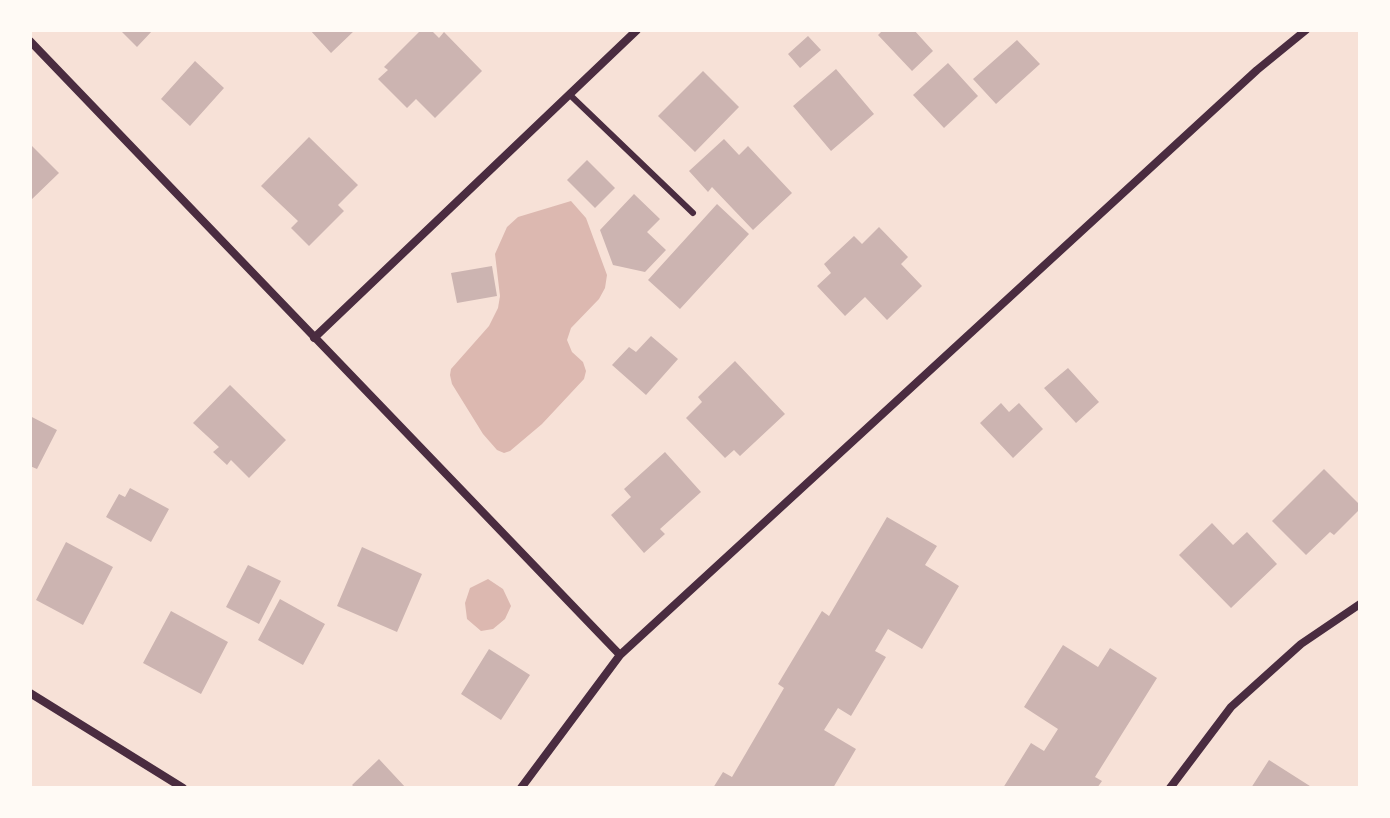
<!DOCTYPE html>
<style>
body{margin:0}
#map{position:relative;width:1390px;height:818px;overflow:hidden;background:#f7e1d7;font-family:Signika,sans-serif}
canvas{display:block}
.frame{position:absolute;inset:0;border:32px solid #fffaf5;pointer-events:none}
</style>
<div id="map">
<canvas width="1390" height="818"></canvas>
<div class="frame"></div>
</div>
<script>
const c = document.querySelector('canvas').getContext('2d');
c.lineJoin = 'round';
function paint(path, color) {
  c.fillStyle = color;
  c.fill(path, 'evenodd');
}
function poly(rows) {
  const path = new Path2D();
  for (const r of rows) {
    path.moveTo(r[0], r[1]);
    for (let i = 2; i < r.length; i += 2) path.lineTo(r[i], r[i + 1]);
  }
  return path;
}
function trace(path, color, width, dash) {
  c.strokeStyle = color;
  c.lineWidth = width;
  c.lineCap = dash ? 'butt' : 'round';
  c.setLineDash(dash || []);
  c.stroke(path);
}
paint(poly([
 [571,201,586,218,607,275,605,288,599,299,571,328,567,340,572,352,583,362,586,371,584,379,542,424,510,451,504,453,497,450,483,434,452,384,450,375,451,369,489,326,498,308,500,296,495,254,507,227,518,217],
 [488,579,503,589,511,606,505,619,493,629,481,631,467,619,465,603,470,588]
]), '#dcb8b0');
paint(poly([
 [120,30,153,30,137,47],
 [310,30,355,30,331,53],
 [421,30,431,30,439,38,444,32,482,71,435,118,416,99,407,108,378,79,388,70,384,67],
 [883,30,914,30,933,51,912,71,878,35],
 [808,36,821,50,800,68,788,54],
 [1017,40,1040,64,996,104,973,79],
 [195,61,224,88,190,126,161,99],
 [948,63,978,96,944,128,913,95],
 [836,69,874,114,831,151,793,106],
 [703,71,739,107,695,152,658,116],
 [309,137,358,185,338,205,344,211,309,246,291,228,298,221,261,186],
 [724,139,739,155,748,146,792,193,753,230,712,187,708,192,689,171],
 [30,144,59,173,30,201],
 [587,160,615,188,595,208,567,180],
 [634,194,660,219,647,232,666,250,645,272,613,265,600,230],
 [717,204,749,234,680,309,648,280],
 [879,227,908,257,901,264,922,286,887,320,865,297,845,316,817,286,831,273,824,264,854,236,862,244],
 [492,266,497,296,457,303,451,273],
 [651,336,678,359,646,395,612,365,629,347,636,352],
 [735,361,785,414,740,456,734,450,725,458,686,418,702,402,698,397],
 [1068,368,1099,402,1076,423,1044,388],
 [230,385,286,440,249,478,231,460,227,465,213,452,219,447,193,423],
 [1001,403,1009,412,1019,403,1043,429,1013,458,980,423],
 [30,416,57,430,37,469,30,466],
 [665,452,701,492,660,529,665,534,644,553,611,515,631,497,624,489],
 [1324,469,1360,505,1360,509,1334,535,1330,532,1306,555,1272,521],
 [130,488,169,509,151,542,106,517,119,494,125,497],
 [887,517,937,546,925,565,959,586,922,649,888,629,875,651,886,657,851,716,838,708,824,730,856,749,833,788,713,788,723,772,732,777,784,688,778,684,822,611,829,616],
 [1212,523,1233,545,1247,532,1277,564,1231,608,1179,555],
 [66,542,113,567,83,625,36,600],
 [362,547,422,574,397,632,337,606],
 [248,565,281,581,259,624,226,607],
 [280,599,325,624,303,665,258,640],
 [171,611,228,642,201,694,143,663],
 [1063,645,1098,667,1110,648,1157,678,1095,777,1102,781,1097,788,1003,788,1031,743,1044,751,1058,729,1024,707],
 [489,649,530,675,501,720,461,694],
 [379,759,406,788,355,788,352,785],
 [1269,760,1313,788,1251,788]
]), '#ccb4b1');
trace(poly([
 [569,94,693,213]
]), '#4a2c40', 6);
trace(poly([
 [30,41,620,655],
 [314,338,637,30],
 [30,693,183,788],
 [521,788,620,655,1257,70,1306,30],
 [1170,788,1231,707,1301,644,1360,604]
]), '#4a2c40', 8);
</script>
